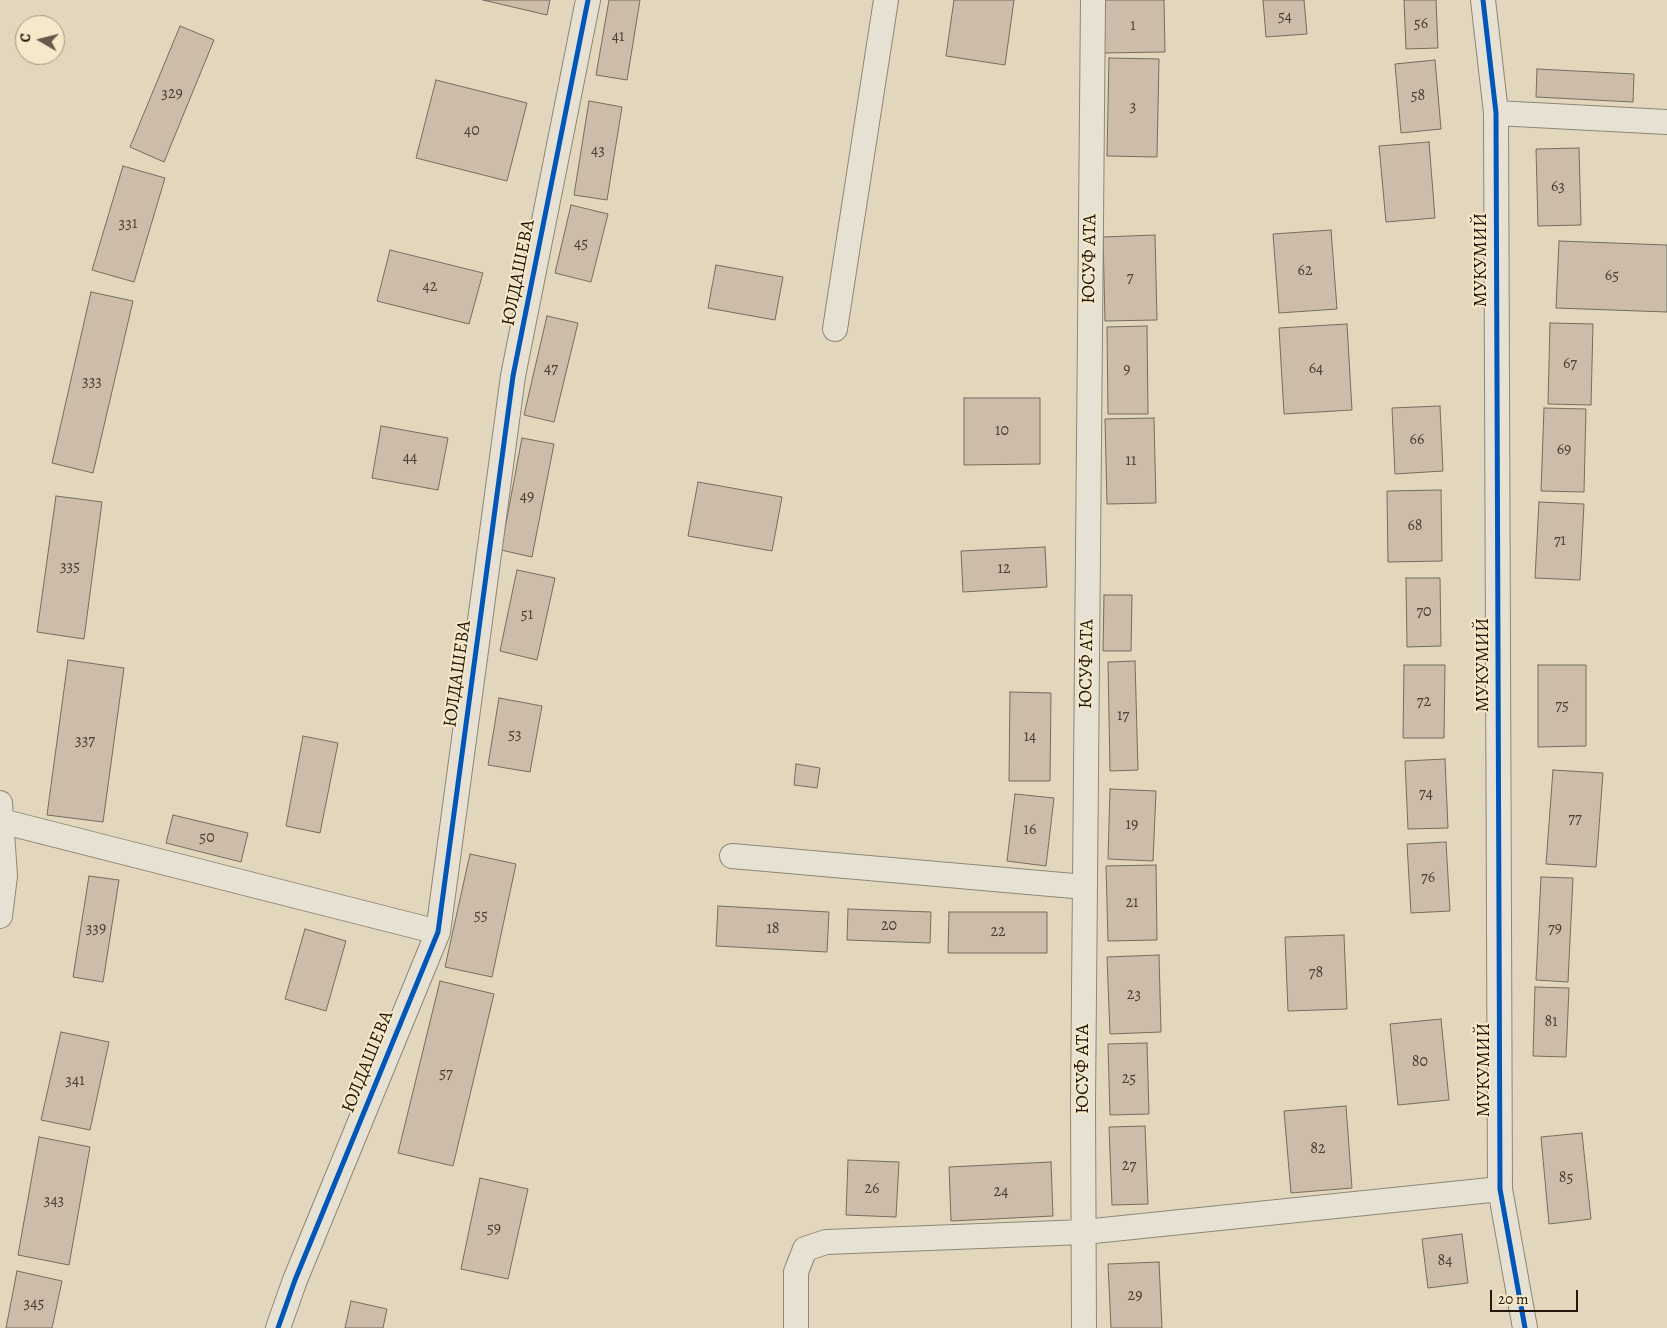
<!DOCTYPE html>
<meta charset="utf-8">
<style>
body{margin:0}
#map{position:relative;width:1667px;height:1328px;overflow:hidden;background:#e2d7bc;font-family:Alegreya,serif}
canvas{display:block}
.north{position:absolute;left:15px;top:15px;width:50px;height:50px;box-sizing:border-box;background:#f6e9ca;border:1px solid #a1957e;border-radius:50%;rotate:278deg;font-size:14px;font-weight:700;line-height:20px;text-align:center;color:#21160b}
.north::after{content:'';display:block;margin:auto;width:18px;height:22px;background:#655a49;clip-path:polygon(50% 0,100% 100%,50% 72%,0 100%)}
.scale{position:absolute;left:1490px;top:1290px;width:88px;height:22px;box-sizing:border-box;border:2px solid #21160b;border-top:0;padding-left:6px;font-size:15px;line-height:18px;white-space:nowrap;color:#21160b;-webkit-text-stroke:4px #f6e9ca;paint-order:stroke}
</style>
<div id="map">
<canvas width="1667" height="1328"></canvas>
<div class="north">С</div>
<div class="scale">20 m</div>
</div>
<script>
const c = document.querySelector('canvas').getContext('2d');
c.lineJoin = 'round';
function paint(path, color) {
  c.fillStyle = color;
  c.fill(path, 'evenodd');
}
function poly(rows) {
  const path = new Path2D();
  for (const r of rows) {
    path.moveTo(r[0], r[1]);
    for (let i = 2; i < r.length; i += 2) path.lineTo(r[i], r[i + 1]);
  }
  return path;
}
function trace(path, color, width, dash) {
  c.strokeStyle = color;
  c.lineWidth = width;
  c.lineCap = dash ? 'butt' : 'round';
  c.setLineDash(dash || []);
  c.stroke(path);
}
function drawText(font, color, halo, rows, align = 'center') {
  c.font = font + ' Alegreya,serif';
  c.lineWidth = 4;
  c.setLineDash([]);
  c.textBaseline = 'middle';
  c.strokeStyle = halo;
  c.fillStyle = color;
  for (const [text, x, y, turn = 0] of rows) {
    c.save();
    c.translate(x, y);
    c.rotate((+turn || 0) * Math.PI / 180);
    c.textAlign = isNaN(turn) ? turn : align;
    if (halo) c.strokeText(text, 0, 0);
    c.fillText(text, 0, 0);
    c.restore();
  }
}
const building = poly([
 [483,0,550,0,547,15,483,0],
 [609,0,640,0,627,80,596,75,609,0],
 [954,0,1014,0,1005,65,946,56,954,0],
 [1102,0,1164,0,1165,52,1102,53,1102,0],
 [1263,0,1304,0,1307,34,1266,37,1263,0],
 [1404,0,1436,0,1438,48,1406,49,1404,0],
 [180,26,214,40,164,162,130,147,180,26],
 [1109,58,1159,59,1157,157,1107,156,1109,58],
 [1435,60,1441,129,1401,133,1395,64,1435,60],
 [1537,69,1634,74,1633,102,1536,97,1537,69],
 [436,80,527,103,507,181,416,158,436,80],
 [589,101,622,107,607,200,574,195,589,101],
 [1429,142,1435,218,1386,222,1379,146,1429,142],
 [1579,148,1581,225,1538,226,1536,149,1579,148],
 [123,166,165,178,134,282,92,270,123,166],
 [571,205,608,214,591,282,555,273,571,205],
 [1331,230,1337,309,1279,313,1273,234,1331,230],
 [1155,235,1157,320,1105,321,1103,237,1155,235],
 [1559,241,1667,245,1667,312,1556,308,1559,241],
 [390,250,483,273,469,324,377,301,390,250],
 [716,265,783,277,775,320,708,308,716,265],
 [91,292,133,301,93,473,52,463,91,292],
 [547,316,578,323,554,422,524,415,547,316],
 [1550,323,1593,324,1591,405,1548,404,1550,323],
 [1347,324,1352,410,1284,414,1279,328,1347,324],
 [1147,326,1148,414,1108,414,1107,327,1147,326],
 [964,398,1040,398,1040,464,964,465,964,398],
 [1440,406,1443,471,1395,474,1392,408,1440,406],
 [1544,408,1586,409,1584,492,1541,491,1544,408],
 [1154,418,1156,503,1107,504,1105,419,1154,418],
 [381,426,448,438,438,490,372,478,381,426],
 [522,438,554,444,532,557,501,550,522,438],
 [698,482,782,497,772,551,688,536,698,482],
 [1441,490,1442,561,1388,562,1387,491,1441,490],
 [56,496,102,502,84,639,37,632,56,496],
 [1539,502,1584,504,1580,580,1535,578,1539,502],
 [1045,547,1047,587,963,592,961,551,1045,547],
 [517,570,555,578,537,660,500,651,517,570],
 [1406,578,1440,578,1441,646,1407,647,1406,578],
 [1104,595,1132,595,1131,651,1103,651,1104,595],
 [68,660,124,668,103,822,47,815,68,660],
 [1135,661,1138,770,1110,771,1108,662,1135,661],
 [1404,665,1445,665,1444,738,1403,738,1404,665],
 [1538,665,1586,665,1586,746,1538,747,1538,665],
 [1010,692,1051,693,1050,781,1009,781,1010,692],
 [499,698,542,706,530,772,488,765,499,698],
 [303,736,338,743,320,833,286,826,303,736],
 [1445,759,1448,828,1408,829,1405,761,1445,759],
 [796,764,820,768,817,788,794,785,796,764],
 [1553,770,1603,773,1596,867,1546,864,1553,770],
 [1110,789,1156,791,1153,861,1108,859,1110,789],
 [1015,794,1054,798,1046,866,1007,861,1015,794],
 [173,815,248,833,241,862,166,843,173,815],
 [1446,842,1450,911,1411,913,1407,844,1446,842],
 [470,854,516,864,492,977,445,967,470,854],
 [1156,865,1157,940,1108,941,1106,866,1156,865],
 [89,876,119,880,103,982,73,977,89,876],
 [1541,877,1573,878,1568,982,1536,980,1541,877],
 [718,906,829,912,827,952,716,946,718,906],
 [848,909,931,912,930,943,847,940,848,909],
 [949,912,1047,912,1047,953,948,953,949,912],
 [305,929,346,941,326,1011,285,999,305,929],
 [1344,935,1347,1009,1288,1011,1285,937,1344,935],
 [1159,955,1161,1032,1110,1034,1107,957,1159,955],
 [440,981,494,994,453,1166,398,1153,440,981],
 [1535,987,1569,988,1566,1057,1533,1056,1535,987],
 [1441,1019,1449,1100,1398,1105,1390,1024,1441,1019],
 [61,1032,109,1042,90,1130,41,1120,61,1032],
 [1147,1043,1149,1114,1110,1115,1108,1044,1147,1043],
 [1346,1106,1352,1188,1291,1193,1284,1111,1346,1106],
 [1145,1126,1148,1204,1112,1205,1109,1127,1145,1126],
 [1582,1133,1591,1219,1549,1224,1541,1137,1582,1133],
 [39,1137,90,1147,69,1265,18,1255,39,1137],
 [848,1160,899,1162,896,1217,846,1215,848,1160],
 [1051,1162,1053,1216,951,1221,949,1167,1051,1162],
 [480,1178,528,1189,508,1279,461,1269,480,1178],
 [1462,1234,1468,1283,1428,1288,1422,1239,1462,1234],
 [1159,1262,1162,1328,1111,1328,1108,1264,1159,1262],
 [17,1271,62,1281,52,1328,6,1328,17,1271],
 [351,1301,387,1309,383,1328,345,1328,351,1301]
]);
paint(building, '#ccbca9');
trace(building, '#746d5e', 1);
const street = poly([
 [1483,0,1496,113,1500,1189,1525,1328],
 [1496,113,1667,122],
 [835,329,886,0],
 [0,803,5,876,0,916],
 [1,821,438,932],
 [732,856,1085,887],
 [278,1328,295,1280,438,932,513,376,588,0],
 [796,1328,796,1272,805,1249,826,1242,1084,1232,1500,1189],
 [1084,1328,1083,1103,1093,0]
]);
trace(street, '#8e8777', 26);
trace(street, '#e7e1d4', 24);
trace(poly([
 [1483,0,1496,113,1500,1189,1525,1328],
 [278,1328,295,1280,438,932,513,376,588,0]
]), '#0057b8', 5);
drawText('16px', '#4c4032', null, [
 ["54",1285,17],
 ["56",1421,24],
 ["1",1133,26],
 ["41",618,37],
 ["329",172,94],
 ["58",1418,96],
 ["3",1133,107],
 ["40",472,131],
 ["43",598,151],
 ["63",1558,187],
 ["331",128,224],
 ["45",581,244],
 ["62",1305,271],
 ["65",1612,276],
 ["7",1130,278],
 ["42",430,287],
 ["67",1570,364],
 ["47",551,369],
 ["64",1316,369],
 ["9",1127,370],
 ["333",92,382],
 ["10",1002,431],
 ["66",1417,440],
 ["69",1564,450],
 ["44",410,458],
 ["11",1131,461],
 ["49",527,497],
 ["68",1415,526],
 ["71",1560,541],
 ["335",70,567],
 ["12",1004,569],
 ["70",1424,612],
 ["51",527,615],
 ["72",1424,702],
 ["75",1562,706],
 ["17",1123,716],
 ["53",515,735],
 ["14",1030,737],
 ["337",85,741],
 ["74",1426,794],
 ["77",1575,819],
 ["19",1132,825],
 ["16",1030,830],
 ["50",207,838],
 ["76",1428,878],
 ["21",1132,903],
 ["55",481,916],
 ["20",889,926],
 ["339",96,929],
 ["18",773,929],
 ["79",1555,929],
 ["22",998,932],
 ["78",1316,973],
 ["23",1134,995],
 ["81",1551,1022],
 ["80",1420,1062],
 ["57",446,1074],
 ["25",1129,1079],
 ["341",75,1081],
 ["82",1318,1149],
 ["27",1129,1166],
 ["85",1566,1178],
 ["26",872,1189],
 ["24",1001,1192],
 ["343",54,1201],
 ["59",494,1229],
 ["84",1445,1261],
 ["29",1135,1296],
 ["345",34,1304]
]);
drawText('19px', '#21160b', '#f6e9ca', [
 ["ЮСУФ АТА",1090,259,-89],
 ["МУКУМИЙ",1481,260,-90],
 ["ЮЛДАШЕВА",519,273,-79],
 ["ЮСУФ АТА",1087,664,-89],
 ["МУКУМИЙ",1483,665,-90],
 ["ЮЛДАШЕВА",458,674,-82],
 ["ЮЛДАШЕВА",368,1062,-68],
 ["ЮСУФ АТА",1083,1069,-90],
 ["МУКУМИЙ",1484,1070,-90]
]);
</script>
